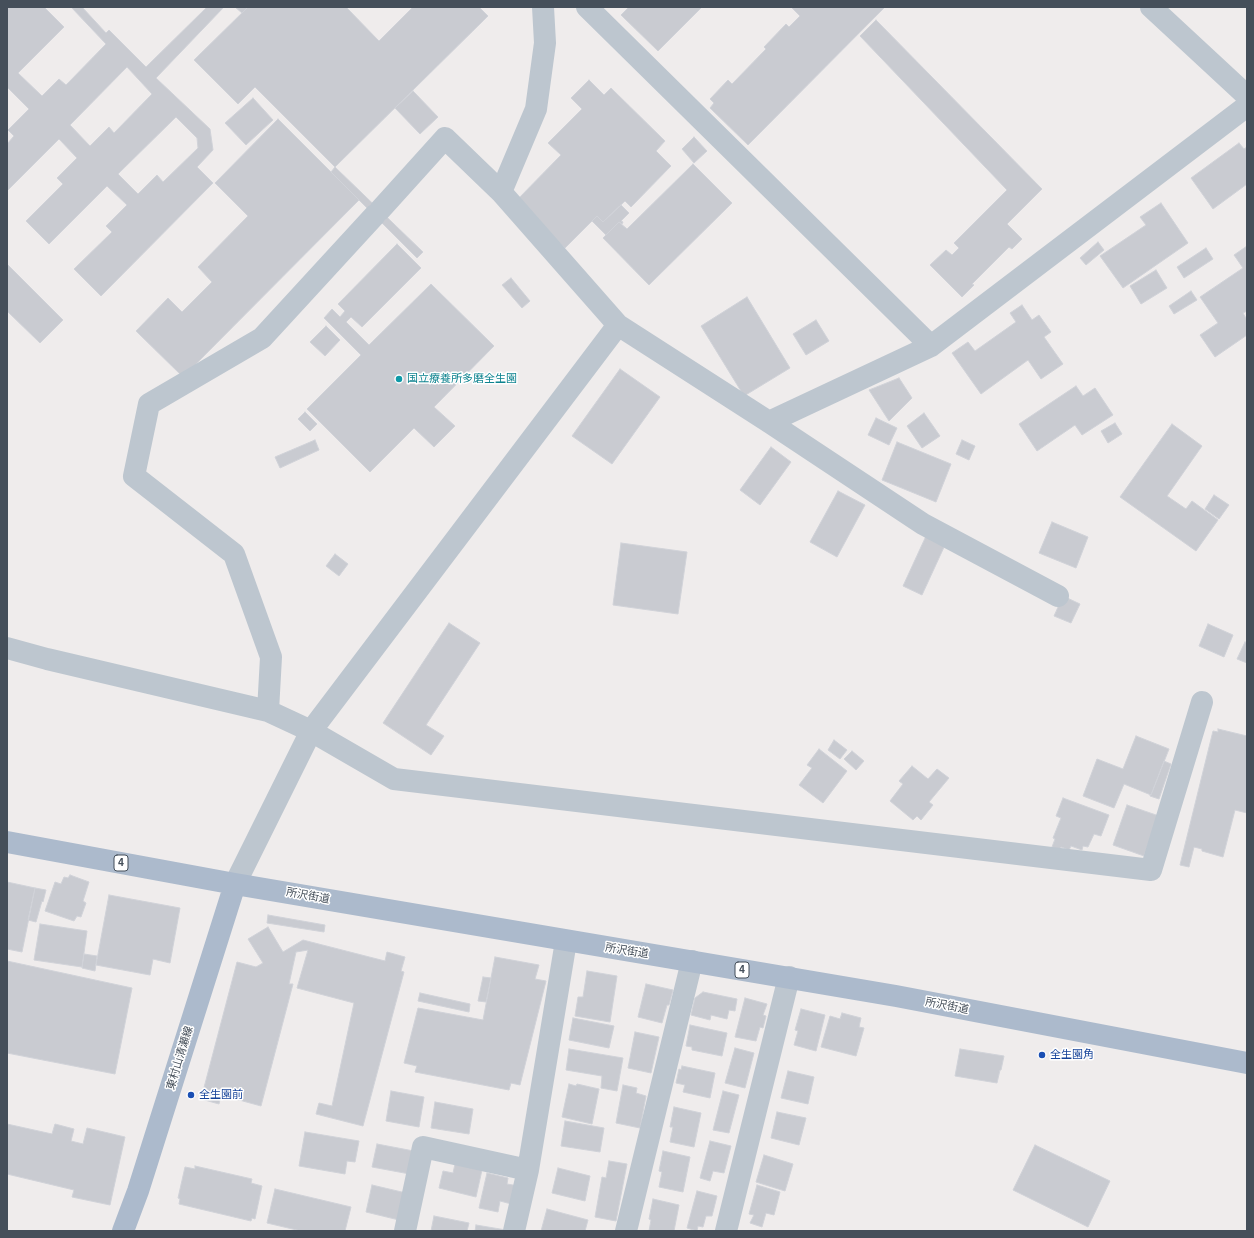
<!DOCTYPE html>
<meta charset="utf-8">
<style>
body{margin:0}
#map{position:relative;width:1254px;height:1238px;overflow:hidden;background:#efecec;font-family:"IBM Plex Sans",sans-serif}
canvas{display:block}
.frame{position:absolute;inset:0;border:8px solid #454f5a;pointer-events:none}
</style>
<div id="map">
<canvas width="1254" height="1238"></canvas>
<div class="frame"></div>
</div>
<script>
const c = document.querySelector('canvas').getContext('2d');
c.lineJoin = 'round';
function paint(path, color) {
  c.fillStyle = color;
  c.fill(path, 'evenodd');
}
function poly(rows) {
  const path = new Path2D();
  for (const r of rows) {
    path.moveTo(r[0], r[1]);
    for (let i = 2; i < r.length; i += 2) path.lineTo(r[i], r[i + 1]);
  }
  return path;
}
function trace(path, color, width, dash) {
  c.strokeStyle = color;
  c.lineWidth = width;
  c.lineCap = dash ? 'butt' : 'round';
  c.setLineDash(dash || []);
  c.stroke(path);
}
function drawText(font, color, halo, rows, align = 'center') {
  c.font = font + ' "IBM Plex Sans","Noto Sans JP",sans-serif';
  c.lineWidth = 3;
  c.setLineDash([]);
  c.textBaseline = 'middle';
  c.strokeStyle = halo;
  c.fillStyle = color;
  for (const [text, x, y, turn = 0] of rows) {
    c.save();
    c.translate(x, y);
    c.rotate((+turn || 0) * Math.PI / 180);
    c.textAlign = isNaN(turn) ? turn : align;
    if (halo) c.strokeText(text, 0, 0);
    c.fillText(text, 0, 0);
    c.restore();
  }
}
const building = poly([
 [7,7,44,7,64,27,18,73,42,96,59,79,66,85,106,44,71,7,82,7,106,33,109,30,146,67,207,7,224,7,156,78,210,129,213,150,197,167,213,183,101,296,74,269,112,232,106,226,127,205,107,186,49,244,26,221,63,184,57,178,77,158,59,139,7,191,7,144,14,136,8,130,29,109,7,87,7,7],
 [127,67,152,94,114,133,109,127,90,146,70,125,127,67],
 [176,117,197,138,198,148,163,182,157,175,138,194,118,174,176,117],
 [235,7,248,7,242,13,235,7],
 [248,7,346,7,379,41,413,7,479,7,488,16,335,167,255,87,238,104,194,60,248,7],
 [629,7,702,7,658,51,621,15,629,7],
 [791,7,885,7,748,145,710,108,714,103,710,99,728,80,732,84,766,49,764,47,786,24,789,27,800,16,791,7],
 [876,20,1042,189,1007,224,1022,239,1012,249,1009,247,972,284,974,285,962,297,930,265,946,250,952,255,959,248,954,243,1007,190,860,36,876,20],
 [589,80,604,95,611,88,665,141,656,151,671,166,631,207,625,201,603,222,597,216,565,248,516,201,561,155,548,143,582,109,571,98,589,80],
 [413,91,438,117,420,134,395,108,413,91],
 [253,98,273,120,246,145,225,123,253,98],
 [278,119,359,200,183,377,136,331,168,298,182,312,212,282,198,267,248,216,215,183,278,119],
 [694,137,707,151,694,163,682,149,694,137],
 [1239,143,1244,149,1247,147,1247,184,1213,209,1191,178,1239,143],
 [693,164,732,203,649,285,603,238,619,222,627,229,693,164],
 [335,167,423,252,417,258,331,172,335,167],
 [1161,203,1188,243,1123,288,1100,256,1146,225,1140,217,1161,203],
 [621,205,629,213,621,221,623,222,622,224,619,222,606,235,592,221,597,216,603,222,621,205],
 [1098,242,1104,250,1086,265,1080,258,1098,242],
 [397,244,421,268,362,327,351,317,346,322,369,345,431,284,494,346,434,407,455,426,434,447,414,428,370,472,307,409,361,355,324,318,332,309,340,317,345,311,338,304,397,244],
 [1247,246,1247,311,1243,313,1247,320,1247,335,1215,357,1200,335,1218,323,1200,297,1243,268,1234,255,1247,246],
 [1206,248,1213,259,1184,278,1177,267,1206,248],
 [7,264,63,320,40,343,7,311,7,264],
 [1156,270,1167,288,1141,304,1130,286,1156,270],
 [511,278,530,301,522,308,502,285,511,278],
 [1191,291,1197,300,1174,314,1169,306,1191,291],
 [747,297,790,368,744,396,701,326,747,297],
 [1022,305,1032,320,1039,315,1051,332,1044,337,1063,364,1041,379,1028,360,981,394,952,353,968,342,975,351,1016,322,1010,313,1022,305],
 [816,320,829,341,806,355,793,334,816,320],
 [326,326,340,340,325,356,310,342,326,326],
 [620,369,660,397,612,464,572,436,620,369],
 [899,378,912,398,889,421,869,390,899,378],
 [1076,386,1083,396,1095,388,1113,415,1082,435,1075,425,1037,451,1019,424,1076,386],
 [305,412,317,424,310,431,298,419,305,412],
 [924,413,940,436,922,448,907,426,924,413],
 [876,418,897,428,889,445,868,435,876,418],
 [1115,423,1122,434,1108,443,1101,431,1115,423],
 [1172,424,1202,446,1167,496,1186,509,1192,501,1218,520,1196,551,1120,497,1172,424],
 [315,440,319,450,280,468,275,457,315,440],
 [962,440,975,446,969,460,956,454,962,440],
 [897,442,951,464,936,502,882,480,897,442],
 [771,447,791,462,760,505,740,490,771,447],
 [838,491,865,505,837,557,810,542,838,491],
 [1214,495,1229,505,1219,519,1205,509,1214,495],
 [1052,522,1088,537,1076,568,1039,553,1052,522],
 [926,536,945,545,922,595,903,586,926,536],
 [621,543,687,552,678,614,613,605,621,543],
 [335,554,348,564,339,576,326,566,335,554],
 [1063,596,1080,604,1071,623,1054,616,1063,596],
 [449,623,480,643,426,725,444,736,431,755,383,723,449,623],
 [1208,624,1233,635,1224,657,1199,646,1208,624],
 [1245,642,1247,643,1247,663,1237,659,1245,642],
 [1218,729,1247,736,1247,813,1235,810,1223,857,1202,851,1202,849,1194,847,1189,867,1180,865,1213,731,1218,732,1218,729],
 [1136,736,1169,749,1151,795,1124,784,1114,808,1083,796,1097,759,1123,769,1136,736],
 [834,740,847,750,840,759,828,750,834,740],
 [819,749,847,771,823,803,799,785,812,768,807,765,819,749],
 [852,751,864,761,856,770,844,759,852,751],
 [1164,761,1171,764,1159,799,1150,796,1150,795,1151,795,1164,761],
 [912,766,928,779,937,769,949,778,929,802,933,805,921,820,917,816,913,820,890,801,903,784,899,781,912,766],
 [1063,798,1109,815,1101,836,1094,834,1088,847,1083,846,1082,850,1071,846,1069,850,1061,847,1059,850,1052,847,1055,839,1053,838,1061,818,1056,816,1063,798],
 [1127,805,1159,816,1144,856,1113,845,1127,805],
 [70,875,89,882,83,901,86,903,81,917,77,916,74,921,45,911,55,882,61,884,64,877,68,878,70,875],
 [7,882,35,888,22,952,7,949,7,882],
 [35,888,46,890,43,902,42,901,36,922,28,920,35,888],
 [109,895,180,908,170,963,153,959,150,975,96,965,109,895],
 [268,915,325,925,324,932,267,923,268,915],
 [40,924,87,931,82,967,34,960,40,924],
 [268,927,283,952,303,940,385,961,387,952,405,957,401,971,404,972,363,1126,316,1114,319,1103,332,1106,354,1003,297,988,308,950,296,952,289,984,293,984,261,1106,221,1095,219,1104,201,1099,237,962,256,967,263,963,248,939,268,927],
 [84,954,97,956,95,971,82,968,84,954],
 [495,957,539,965,535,979,546,981,520,1085,511,1083,509,1090,415,1072,417,1066,404,1063,418,1008,483,1020,495,957],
 [7,961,132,988,115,1074,7,1053,7,961],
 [587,971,617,976,610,1022,575,1016,578,997,583,997,587,971],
 [483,977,491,978,486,1002,478,1001,483,977],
 [646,984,673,990,669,1005,667,1005,662,1023,638,1017,646,984],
 [703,992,737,999,735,1011,729,1010,727,1019,711,1015,710,1020,691,1015,695,998,703,992],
 [420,993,470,1004,469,1012,418,1001,420,993],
 [745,998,767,1004,763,1015,766,1016,763,1028,760,1027,756,1041,735,1037,745,998],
 [801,1009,825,1015,816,1051,794,1045,798,1031,795,1030,801,1009],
 [842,1013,861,1018,859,1027,864,1028,856,1056,821,1047,830,1016,840,1019,842,1013],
 [573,1018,614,1026,609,1048,569,1040,573,1018],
 [690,1025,727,1033,722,1056,692,1050,692,1047,686,1046,690,1025],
 [635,1032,659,1037,651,1073,628,1068,635,1032],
 [735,1048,754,1053,745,1088,725,1083,735,1048],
 [569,1049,623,1058,617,1091,601,1088,602,1076,566,1070,569,1049],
 [960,1049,1004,1056,1001,1070,1000,1070,997,1083,955,1076,960,1049],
 [682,1066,715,1073,710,1098,683,1092,685,1085,676,1083,679,1069,681,1070,682,1066],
 [788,1071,814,1077,808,1104,781,1098,788,1071],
 [569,1084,576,1086,577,1084,599,1089,592,1124,562,1117,569,1084],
 [623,1085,637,1088,636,1093,646,1096,640,1128,616,1123,623,1085],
 [391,1091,424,1097,419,1127,386,1121,391,1091],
 [723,1091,739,1095,729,1133,713,1130,723,1091],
 [435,1102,473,1109,469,1134,431,1128,435,1102],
 [674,1107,701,1113,694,1147,670,1142,673,1127,670,1127,674,1107],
 [777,1112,806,1118,799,1145,771,1138,777,1112],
 [565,1121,604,1128,600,1152,561,1146,565,1121],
 [7,1124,52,1134,55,1124,74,1129,71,1141,83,1144,87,1128,125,1137,110,1205,72,1197,74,1190,7,1174,7,1124],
 [305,1132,359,1141,355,1162,347,1161,345,1174,299,1166,305,1132],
 [710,1141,731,1146,724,1173,713,1171,710,1181,700,1178,710,1141],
 [377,1144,419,1152,415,1175,372,1167,377,1144],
 [1035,1145,1110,1181,1088,1227,1013,1190,1035,1145],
 [663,1151,690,1157,683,1192,659,1187,662,1172,659,1171,663,1151],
 [764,1155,793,1164,785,1191,756,1182,764,1155],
 [609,1161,627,1164,616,1221,595,1217,602,1177,606,1178,609,1161],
 [455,1164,482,1170,476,1197,439,1188,443,1171,453,1173,455,1164],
 [195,1166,252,1179,251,1183,262,1186,255,1219,252,1218,251,1221,179,1204,180,1199,178,1198,185,1167,195,1169,195,1166],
 [558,1168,590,1176,585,1201,552,1193,558,1168],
 [487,1173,508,1178,507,1184,519,1186,515,1205,500,1201,498,1212,479,1208,487,1173],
 [372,1185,406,1193,399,1220,366,1212,372,1185],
 [757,1185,780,1192,774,1215,766,1213,762,1227,750,1223,754,1215,749,1214,757,1185],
 [275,1189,351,1207,345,1231,301,1231,267,1223,275,1189],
 [697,1191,717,1196,712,1216,706,1216,703,1227,698,1226,697,1231,687,1228,697,1191],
 [653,1199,679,1205,674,1231,649,1231,651,1220,649,1219,653,1199],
 [547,1209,588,1220,585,1231,541,1231,547,1209],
 [434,1216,469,1223,467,1231,431,1231,434,1216],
 [476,1225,506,1230,506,1231,475,1231,476,1225]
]);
paint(building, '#c9cbd1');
trace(building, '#d0d2d8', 1);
trace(poly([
 [543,7,545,43,536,109,501,192,618,325,769,422,923,524,1058,596],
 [587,7,931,346],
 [1151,7,1247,96],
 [380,210,445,138,501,192],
 [769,422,931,346,1247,106],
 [7,648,47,659,268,711,311,731,394,779,1151,870,1202,702],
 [268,711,271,657,234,554,134,476,149,404,262,338,375,215],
 [235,884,311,731,618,325],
 [405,1231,423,1147,528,1170],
 [514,1231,528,1170,566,941],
 [626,1231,692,961],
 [726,1231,789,977]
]), '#bdc6cf', 22);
trace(poly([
 [7,842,235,884,896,996,1247,1063],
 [123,1231,138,1191,235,884]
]), '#acbacc', 22);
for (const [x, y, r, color] of [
 [399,379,4,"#0f9aa8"],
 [1042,1055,4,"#1a4fb4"],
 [191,1095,4,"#1a4fb4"]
]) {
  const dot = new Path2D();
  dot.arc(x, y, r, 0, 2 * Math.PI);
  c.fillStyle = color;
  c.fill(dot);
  trace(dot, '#fff', 1.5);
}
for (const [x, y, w] of [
 [121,863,14],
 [742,970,14]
]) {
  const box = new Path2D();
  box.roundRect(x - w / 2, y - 8, w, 16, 3);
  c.fillStyle = '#fff';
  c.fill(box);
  trace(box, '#454f5a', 1);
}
drawText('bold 10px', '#454f5a', null, [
 ["4",121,863],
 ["4",742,970]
]);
drawText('11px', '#0d838f', '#fff', [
 ["国立療養所多磨全生園",407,379]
], 'left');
drawText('11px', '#454f5a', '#fff', [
 ["所沢街道",308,896,10],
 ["所沢街道",627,951,9],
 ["所沢街道",947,1006,11],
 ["東村山清瀬線",180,1058,-73]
]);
drawText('11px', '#164399', '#fff', [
 ["全生園角",1050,1055],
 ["全生園前",199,1095]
], 'left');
</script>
